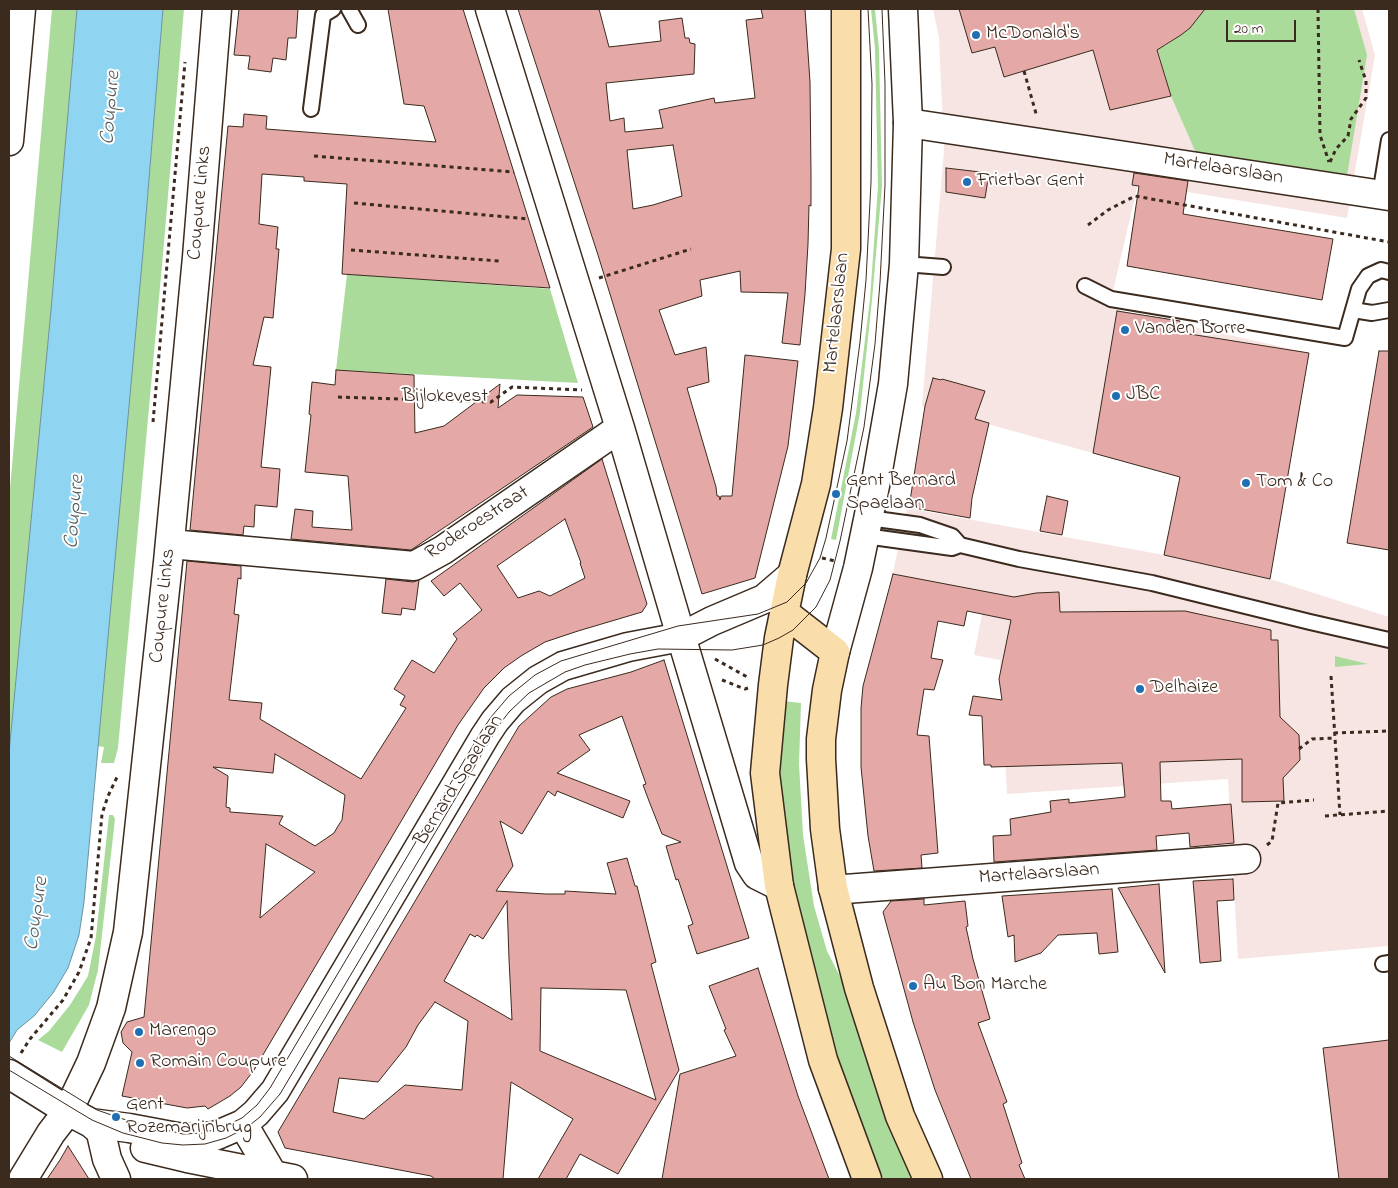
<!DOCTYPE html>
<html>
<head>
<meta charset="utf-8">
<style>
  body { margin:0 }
  #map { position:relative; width:1398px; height:1188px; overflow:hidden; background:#fff; font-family:"Indie Flower",sans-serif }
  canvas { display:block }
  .frame { position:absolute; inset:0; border:10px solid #3b2a1e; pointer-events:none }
  .scale { position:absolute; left:1226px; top:20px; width:70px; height:22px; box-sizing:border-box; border:2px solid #3b2a1e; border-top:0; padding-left:6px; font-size:15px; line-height:18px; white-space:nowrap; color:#3b2a1e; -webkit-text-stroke:4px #fff; paint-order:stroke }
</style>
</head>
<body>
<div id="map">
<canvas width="1398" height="1188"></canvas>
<div class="frame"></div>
<div class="scale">20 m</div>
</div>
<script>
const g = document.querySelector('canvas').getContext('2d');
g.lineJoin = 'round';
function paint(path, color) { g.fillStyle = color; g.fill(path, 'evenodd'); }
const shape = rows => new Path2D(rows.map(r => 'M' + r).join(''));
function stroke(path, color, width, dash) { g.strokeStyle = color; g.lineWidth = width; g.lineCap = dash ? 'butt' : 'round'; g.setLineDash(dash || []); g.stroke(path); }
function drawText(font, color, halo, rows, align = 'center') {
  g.font = font + ' "Indie Flower",sans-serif'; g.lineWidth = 4; g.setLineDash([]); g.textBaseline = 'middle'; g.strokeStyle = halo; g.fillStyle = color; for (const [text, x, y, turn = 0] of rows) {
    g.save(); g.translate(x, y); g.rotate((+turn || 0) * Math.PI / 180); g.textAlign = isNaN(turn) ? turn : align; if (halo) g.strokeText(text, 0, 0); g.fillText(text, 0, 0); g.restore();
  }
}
paint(shape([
  [933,9,1362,9,1375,55,1347,218,1138,184,1109,308,1309,353,1270,579,1389,617,1389,946,1238,959,1228,779,1007,794,1000,660,974,655,986,594,892,577,907,508,1164,555,1180,477,922,406,944,151,939,38]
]), '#f7e5e4');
paint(shape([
  [52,9,77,9,51,310,9,753,9,500],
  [163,9,184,9,163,254,118,748,114,763,101,763,104,747,97,746,143,252],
  [871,9,875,9,879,49,882,186,872,300,860,413,836,540,831,539,856,413,870,299,878,186,875,49],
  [1203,9,1354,9,1367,55,1346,182,1196,153,1171,96,1157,47,1165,46,1181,35,1190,28],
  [347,274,550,289,578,383,336,370],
  [1335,656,1368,664,1335,667],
  [783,701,801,703,799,764,801,799,803,835,814,906,827,951,849,994,916,1179,883,1179,867,1140,837,1057,796,908,782,801,780,765],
  [109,815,113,815,115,819,98,970,89,1005,62,1052,38,1040,49,1031,70,1005,88,976,96,936]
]), '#abdb9b');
const water = shape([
  [77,9,163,9,143,252,84,902,79,935,68,968,53,993,34,1016,17,1030,9,1043,9,753,51,310,77,9]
]);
paint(water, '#8fd5f1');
stroke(water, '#6d919d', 1);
const building = shape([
  [239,9,298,9,296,38,288,38,286,60,273,58,271,72,248,69,250,56,234,55,239,9],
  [388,9,463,9,550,288,342,274,347,184,304,181,304,177,262,174,259,224,278,227,276,249,279,249,273,318,264,317,253,365,271,367,261,467,280,469,277,507,255,505,254,527,244,526,243,535,190,530,228,126,243,127,244,114,267,116,266,129,436,142,424,106,404,104,388,9],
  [518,9,599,9,609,47,661,41,659,21,682,18,685,38,689,38,690,43,695,44,694,74,606,83,610,121,624,118,625,132,663,128,659,110,714,98,715,103,755,98,746,20,763,18,761,9,805,9,810,82,811,174,811,206,809,205,808,244,805,294,800,345,782,343,788,293,741,292,740,271,700,280,702,296,659,310,675,355,706,347,709,382,687,388,716,487,717,496,719,496,720,500,721,496,732,496,745,355,798,361,788,446,755,578,702,594,598,255,518,9],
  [673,145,682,196,653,205,633,209,627,150,673,145],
  [959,9,1205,9,1190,28,1181,35,1157,50,1171,96,1110,110,1093,50,1004,77,995,47,972,53,959,9],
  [946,168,989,173,985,198,946,192,946,168],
  [1134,173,1188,181,1183,214,1333,239,1322,300,1127,266,1139,186,1132,185,1134,173],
  [1117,311,1180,321,1177,332,1309,353,1270,579,1164,555,1180,477,1093,453,1117,311],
  [1379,351,1389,351,1389,550,1347,543,1379,351],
  [336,370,414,375,415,433,444,426,500,384,498,408,517,395,583,397,593,427,411,550,291,539,295,509,313,511,312,527,352,530,348,476,305,472,311,415,309,414,312,382,335,385,336,370],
  [933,378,941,380,942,379,985,391,975,419,989,423,972,498,970,518,909,507,925,406,933,378],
  [602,459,647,604,642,612,578,631,545,642,521,656,504,668,484,688,458,725,254,1070,241,1087,230,1096,208,1109,205,1106,187,1108,122,1096,132,1052,123,1043,121,1032,127,1022,144,1017,187,561,241,566,241,579,238,578,234,614,239,615,229,700,262,703,260,719,361,779,406,708,400,705,405,696,394,689,412,660,434,673,457,639,453,634,482,610,460,583,444,596,431,581,602,459],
  [565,519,581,563,580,563,585,578,550,596,539,591,518,598,497,566,565,519],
  [275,754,345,795,342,820,338,826,334,833,315,846,279,824,283,816,230,812,230,808,226,807,228,776,213,767,273,773,275,754],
  [266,844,315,872,260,918,266,844],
  [1047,496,1068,501,1062,535,1040,531,1047,496],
  [893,574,1014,597,1036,593,1059,592,1060,612,1185,611,1271,630,1271,640,1278,640,1280,717,1299,735,1300,760,1283,778,1284,801,1242,802,1242,759,1160,762,1161,801,1171,801,1172,809,1231,804,1234,843,1190,847,1189,833,1156,836,1157,850,994,862,993,836,1011,835,1010,819,1051,812,1050,801,1069,799,1069,803,1125,797,1122,763,991,767,991,765,984,765,982,716,969,715,973,696,1002,700,999,679,1011,620,967,611,964,626,938,621,931,658,943,660,934,690,924,689,917,735,929,736,938,853,921,855,922,868,874,871,868,836,861,767,861,708,863,686,893,574],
  [386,579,413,582,419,580,415,610,402,608,401,615,382,613,386,579],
  [664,660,749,938,697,954,688,926,693,924,678,879,676,880,666,846,681,842,662,834,649,801,643,785,646,784,622,716,579,735,590,750,557,773,630,801,623,818,557,791,555,796,548,791,522,834,500,821,513,866,496,891,546,894,565,894,565,891,616,894,607,863,627,858,635,886,637,886,656,962,651,964,679,1070,618,1174,580,1154,566,1179,538,1179,573,1119,511,1082,503,1179,435,1179,431,1176,285,1148,278,1132,519,726,551,697,567,689,631,672,664,660],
  [507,901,509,959,512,1020,444,981,470,934,475,937,477,935,483,939,507,901],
  [541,988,626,990,656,1100,540,1051,541,988],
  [435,1002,468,1021,462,1090,405,1085,364,1119,333,1112,339,1078,378,1082,406,1047,418,1025,435,1002],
  [1233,879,1234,900,1217,901,1221,961,1200,963,1193,881,1233,879],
  [1159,884,1165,973,1118,888,1159,884],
  [1112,889,1118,952,1099,954,1097,933,1058,935,1041,953,1015,962,1014,935,1008,937,1002,896,1112,889],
  [924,899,924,905,965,901,968,926,966,927,973,959,990,1019,978,1023,1007,1102,1003,1104,1022,1163,1019,1165,1025,1179,971,1179,935,1090,913,1022,883,912,891,901,924,899],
  [758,968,798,1096,829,1179,662,1179,680,1074,736,1056,724,1030,726,1029,709,986,758,968],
  [1389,1040,1389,1179,1339,1179,1323,1048,1389,1040],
  [68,1146,89,1179,47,1179,60,1160,68,1146]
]);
paint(building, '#e4a9a6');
stroke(building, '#3b2a1e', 1);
const service = shape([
  [349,9,358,25],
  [311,109,323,15,333,9],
  [1380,195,1389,140],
  [904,264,943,267],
  [1389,272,1381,270,1368,276,1359,289,1353,310,1372,313,1389,310],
  [1085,286,1111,299,1345,338,1353,310],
  [869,518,920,525,952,536,960,545,1019,559,1152,583,1310,622,1389,640],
  [865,536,952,548,960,545],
  [1383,964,1389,963]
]);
const minor = shape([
  [490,9,620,428,678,626,749,863,757,875,779,886],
  [908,123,1389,196],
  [9,141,21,9],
  [170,544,414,566,443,550,620,428],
  [833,888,845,889,1246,859],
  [101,1133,107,1159,116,1179],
  [23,1179,51,1133,68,1111,91,1063,111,1008,128,932,168,562,197,257,217,9]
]);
const tertiary = shape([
  [835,652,858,568,877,476,893,384,904,264,908,123,903,9],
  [9,1074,68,1111,91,1123,104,1134],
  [91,1123,129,1128,177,1137,194,1138,215,1136,243,1124,256,1113,275,1091,485,736,495,721,513,700,538,680,563,666,628,647,681,637,712,621,764,599,792,575],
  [243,1124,273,1175],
  [145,1148,187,1158,293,1179]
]);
const primary = shape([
  [846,9,846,249,828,408,816,484,792,575,779,638,773,685,765,773,779,886,823,1060,867,1179],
  [785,613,835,652,827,690,821,739,821,759,825,829,833,888,859,988,900,1116,928,1179]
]);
stroke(service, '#3b2a1e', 18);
stroke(minor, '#3b2a1e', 31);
stroke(tertiary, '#3b2a1e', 31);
stroke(primary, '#3b2a1e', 31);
stroke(shape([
  [1318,9,1320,135,1329,162],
  [1024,71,1037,117],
  [314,156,514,172],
  [1330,162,1336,149,1348,136,1351,119,1366,98,1366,81,1359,60],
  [354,203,529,219],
  [1088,225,1108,210,1135,196,1389,242],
  [351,250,499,261],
  [599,278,691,249],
  [338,397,491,402,512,387,582,390],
  [153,422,185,62],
  [822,558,835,561],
  [715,659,749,678],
  [1331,676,1340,815],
  [722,680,745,689,748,688],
  [1334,733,1389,731],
  [1299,749,1312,739,1335,738],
  [1325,816,1389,811],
  [1267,845,1272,841,1278,803,1314,800],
  [21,1053,30,1039,63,1000,79,972,91,938,102,814,108,796,118,775]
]), '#3b2a1e', 3, [4, 4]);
stroke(service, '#fff', 14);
stroke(minor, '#fff', 28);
stroke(tertiary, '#fff', 28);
stroke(primary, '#f9deab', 28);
stroke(shape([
  [9,1056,97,1110,129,1121,183,1134,203,1133,223,1127,242,1118,257,1105,270,1088,481,732,491,717,509,696,535,675,561,661,678,626,758,614,787,602,806,583,820,558,826,538,847,441,860,342,866,280,871,182,872,84,868,9],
  [9,1070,92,1120,123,1133,162,1143,183,1145,205,1144,226,1138,246,1128,260,1117,280,1094,499,725,509,712,529,693,565,672,585,665,630,654,658,649,732,650,763,645,779,638,793,630,816,607,830,580,840,541,864,427,875,344,880,282,885,185,885,83,882,9]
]), '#3b2a1e', 1);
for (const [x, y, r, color] of [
  [976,35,5,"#1f6fb2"],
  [967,182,5,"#1f6fb2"],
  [1125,330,5,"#1f6fb2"],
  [1116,396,5,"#1f6fb2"],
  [1246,483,5,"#1f6fb2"],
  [836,494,5,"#1f6fb2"],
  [1140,689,5,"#1f6fb2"],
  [913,986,5,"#1f6fb2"],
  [139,1032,5,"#1f6fb2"],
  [140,1063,5,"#1f6fb2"],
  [116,1117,5,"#1f6fb2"]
]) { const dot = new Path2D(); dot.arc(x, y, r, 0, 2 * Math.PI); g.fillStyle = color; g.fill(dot); stroke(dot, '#fff', 2); }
drawText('20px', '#3b2a1e', '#fff', [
  ["McDonald's",986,35],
  ["Frietbar Gent",977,182],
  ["Vanden Borre",1135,330],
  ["JBC",1126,396],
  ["Gent Bernard",846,482],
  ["Spaelaan",846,505],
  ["Tom & Co",1256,483],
  ["Delhaize",1150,689],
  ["Au Bon Marche",923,986],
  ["Marengo",149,1032],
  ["Romain Coupure",150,1063],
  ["Gent",126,1106],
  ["Rozemarijnbrug",126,1129]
], 'left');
drawText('20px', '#3b2a1e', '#fff', [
  ["Martelaarslaan",1223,170,9],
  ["Coupure Links",201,203,-85],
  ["Martelaarslaan",838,313,-84],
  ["Bijlokevest",445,398],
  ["Roderoestraat",478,524,-33],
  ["Coupure Links",164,606,-84],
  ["Bernard Spaelaan",460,781,-58],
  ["Martelaarslaan",1039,875,-4]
]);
drawText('italic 21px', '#545d5d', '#fff', [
  ["Coupure",112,108,-85],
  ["Coupure",76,512,-85],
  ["Coupure",38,914,-82]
]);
</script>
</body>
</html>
